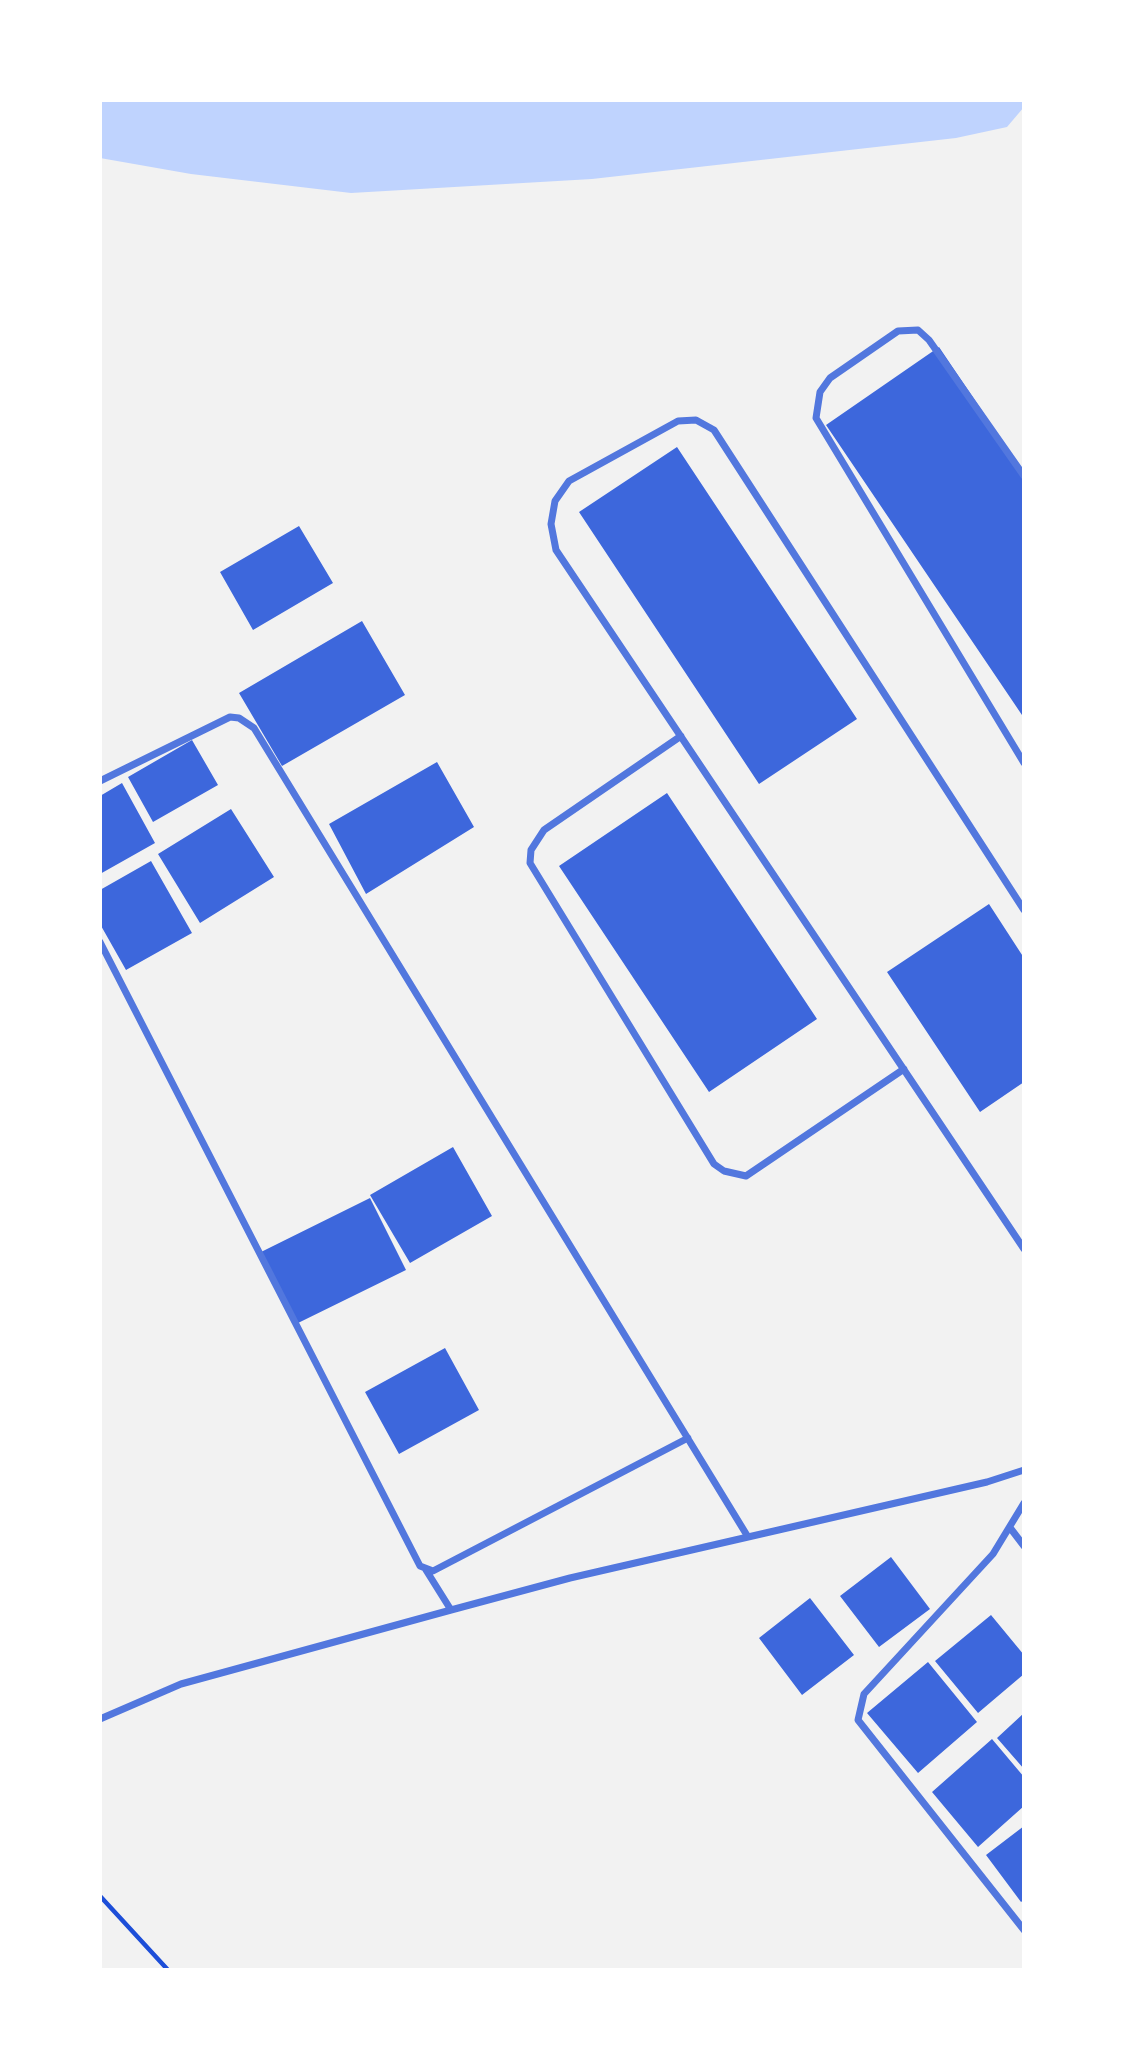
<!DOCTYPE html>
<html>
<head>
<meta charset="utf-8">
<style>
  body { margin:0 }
  #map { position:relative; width:1124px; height:2070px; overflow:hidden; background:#f2f2f2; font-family:"Fira Sans Condensed",sans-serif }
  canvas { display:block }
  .frame { position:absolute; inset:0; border:102px solid #fff; pointer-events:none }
</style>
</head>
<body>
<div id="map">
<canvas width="1124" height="2070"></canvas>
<div class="frame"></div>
</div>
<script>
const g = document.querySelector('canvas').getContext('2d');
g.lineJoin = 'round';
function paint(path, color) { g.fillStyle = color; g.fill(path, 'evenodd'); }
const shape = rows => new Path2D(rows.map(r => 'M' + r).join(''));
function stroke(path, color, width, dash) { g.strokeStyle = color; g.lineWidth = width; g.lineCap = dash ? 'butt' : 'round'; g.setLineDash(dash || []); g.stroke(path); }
paint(shape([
  [100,100,1024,100,1024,107,1007,127,956,138,592,179,351,193,191,174,100,158]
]), '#bfd3fe');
paint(shape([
  [939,347,1024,473,1024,718,826,425],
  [677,447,857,719,759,784,579,512],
  [299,526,333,583,253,630,220,572],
  [362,621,405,695,282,766,239,693],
  [192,740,218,785,153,822,128,777],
  [437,762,474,827,366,894,329,824],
  [122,783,155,843,100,874,100,796],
  [667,793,817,1019,709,1092,559,866],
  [231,809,274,877,200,923,158,854],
  [151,861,192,933,126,970,100,924,100,890],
  [989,904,1024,958,1024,1082,980,1112,887,972],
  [453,1147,492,1216,410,1263,370,1195],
  [370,1198,406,1270,296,1324,261,1252],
  [445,1348,479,1410,399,1454,365,1392],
  [891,1557,930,1609,879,1647,840,1596],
  [810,1598,854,1655,802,1695,759,1638],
  [991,1615,1024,1655,1024,1674,978,1713,935,1661],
  [928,1662,977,1722,918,1773,867,1713],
  [1024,1713,1024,1769,997,1738],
  [992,1739,1024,1777,1024,1806,978,1847,932,1792],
  [1024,1826,1024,1900,1021,1902,986,1855]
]), '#3d67dc');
stroke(shape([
  [100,1896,168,1970]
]), '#1d4ed8', 4.5);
stroke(shape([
  [1024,476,929,340,918,330,898,331,830,378,820,392,816,418,1024,763],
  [681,736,544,830,531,850,530,863,714,1164,724,1171,746,1176,904,1069],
  [100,781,230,717,239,718,254,728,748,1537],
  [1024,910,714,430,696,420,678,421,569,481,555,501,551,524,556,550,1024,1249],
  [100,942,420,1566,433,1571,688,1438],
  [1024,1503,993,1554,864,1694,858,1720,1024,1930],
  [1011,1529,1024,1546],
  [426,1570,451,1610],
  [100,1719,181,1684,451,1610,570,1578,987,1482,1024,1470]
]), '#5277de', 7);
</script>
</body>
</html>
